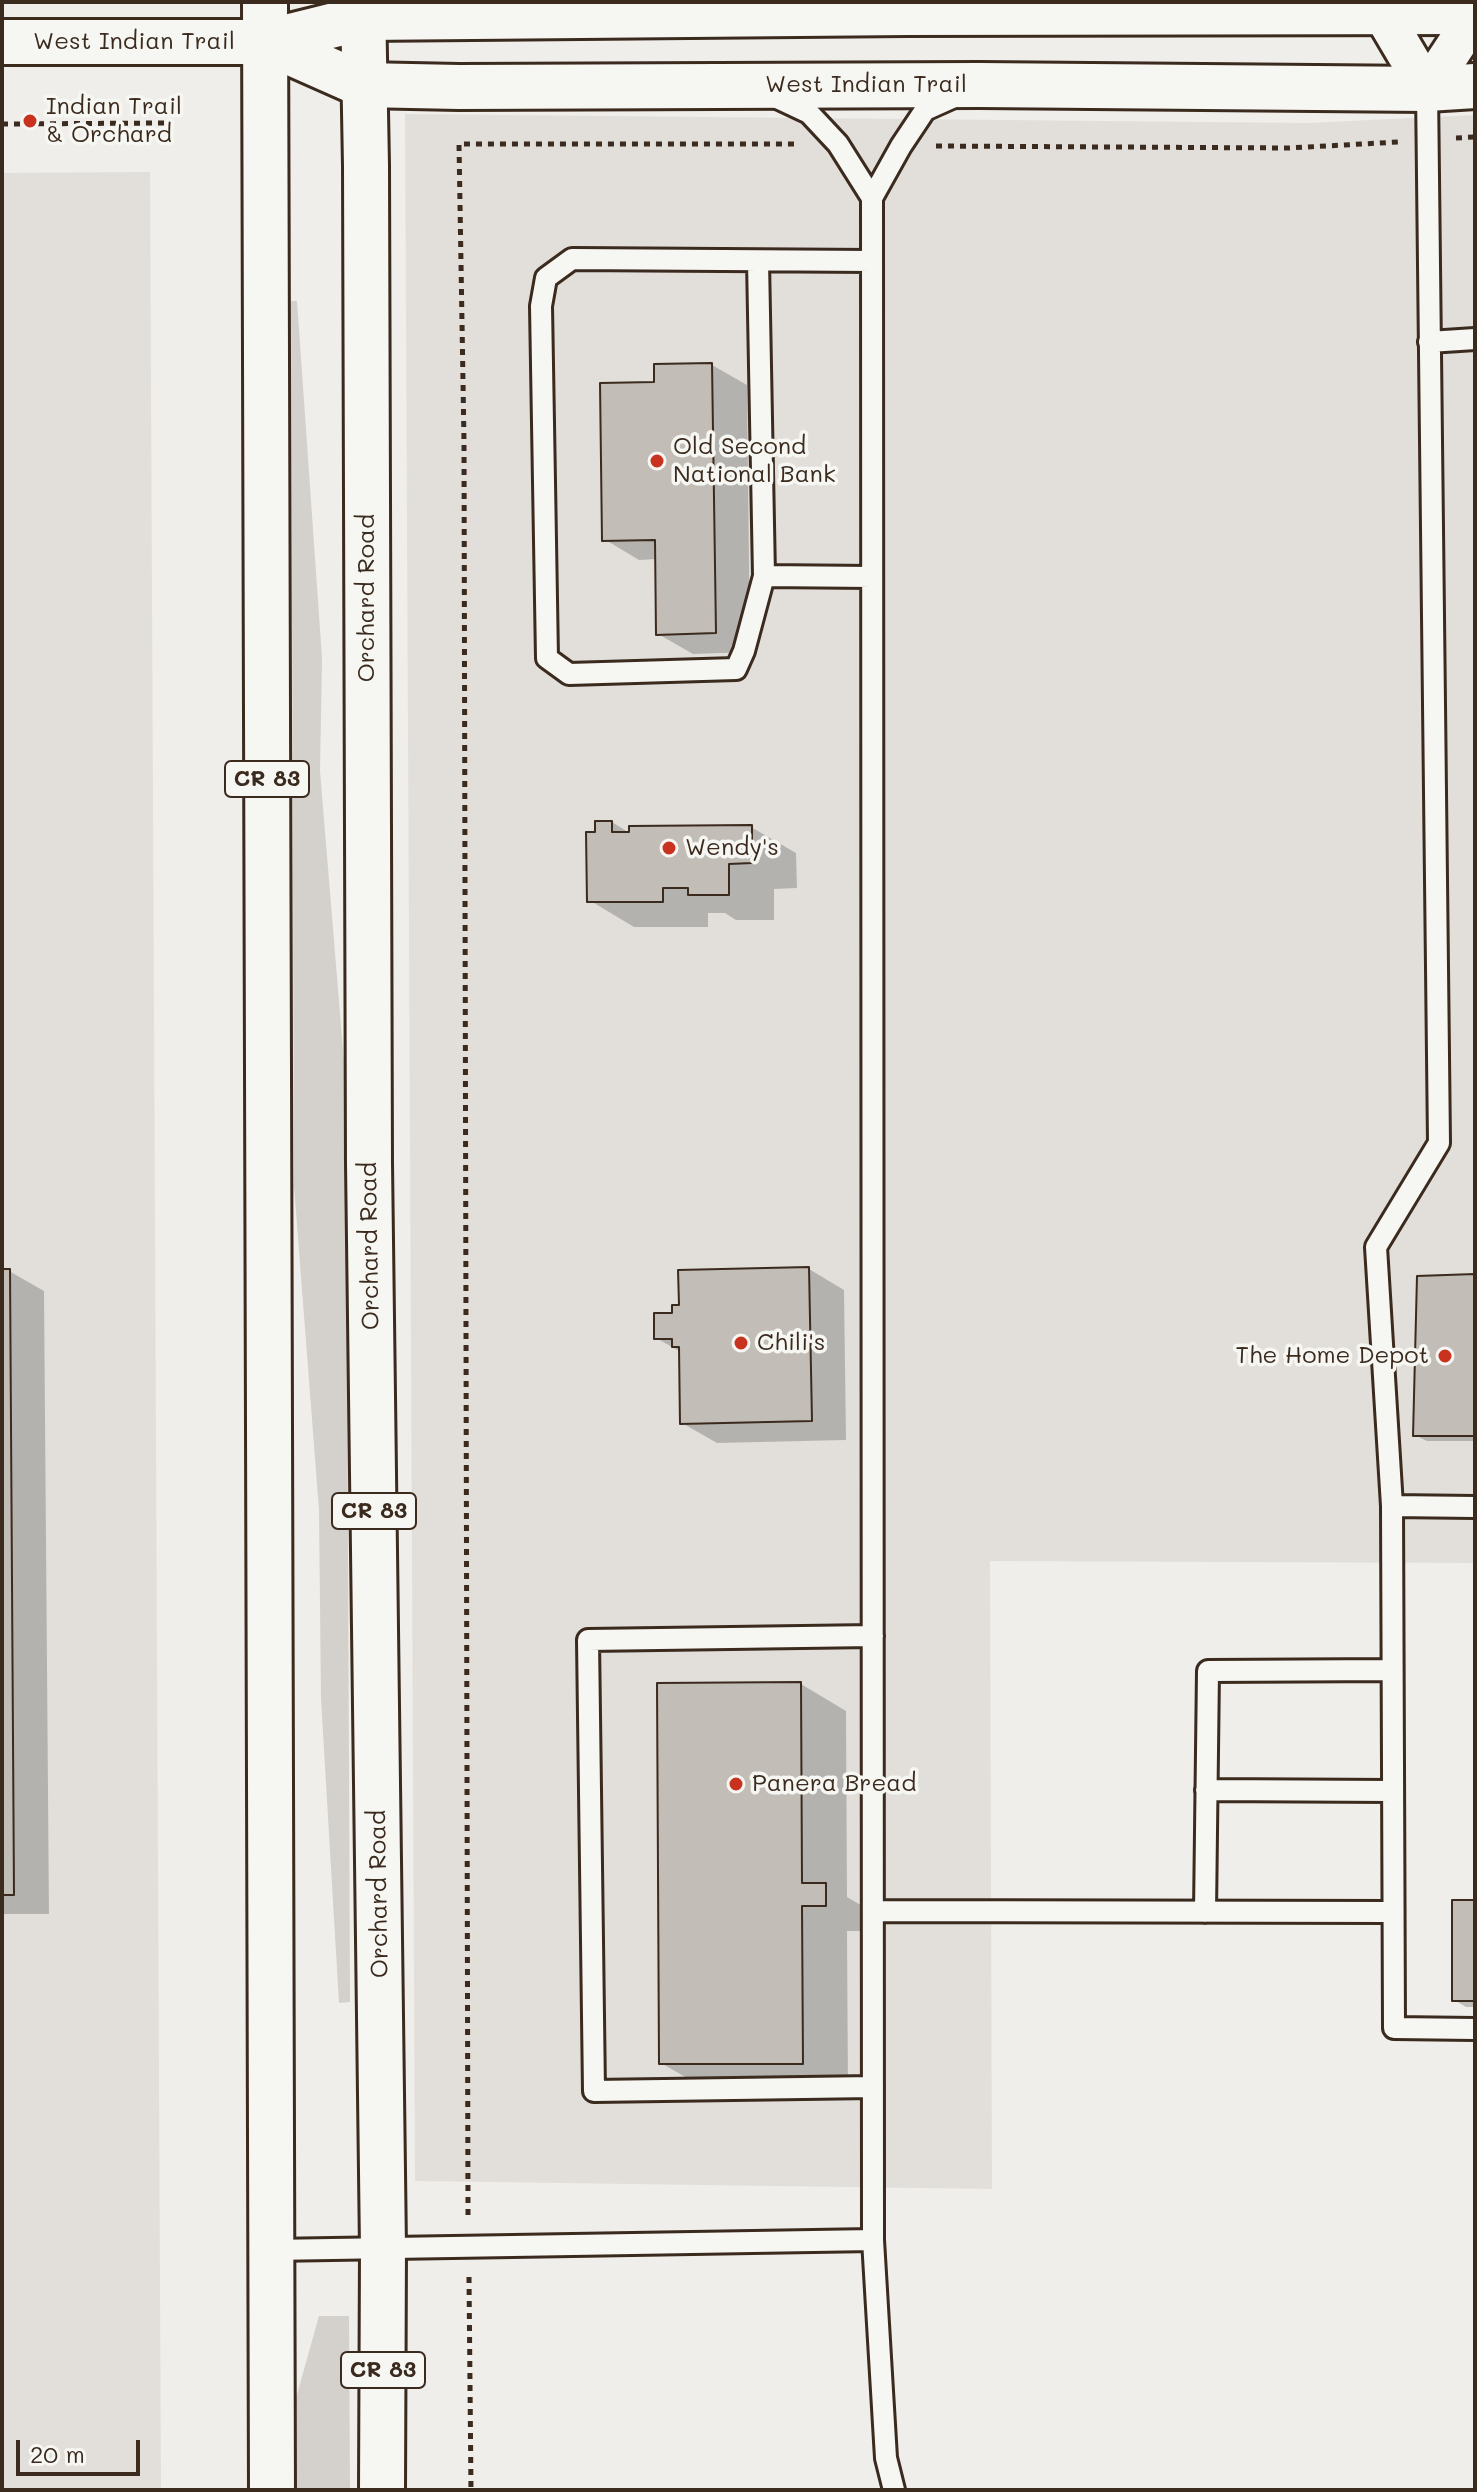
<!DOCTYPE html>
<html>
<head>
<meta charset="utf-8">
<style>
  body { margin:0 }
  #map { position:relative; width:1477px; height:2492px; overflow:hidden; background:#efeeea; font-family:Mali,sans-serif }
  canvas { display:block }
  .frame { position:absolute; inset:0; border:4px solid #3b2a1e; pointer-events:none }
  .scale { position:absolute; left:16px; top:2440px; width:124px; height:36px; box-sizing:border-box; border:4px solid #3b2a1e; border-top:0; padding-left:10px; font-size:24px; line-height:28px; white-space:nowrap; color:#3b2a1e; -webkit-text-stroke:6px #f6f6f2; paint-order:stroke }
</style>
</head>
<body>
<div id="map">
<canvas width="1477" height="2492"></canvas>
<div class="frame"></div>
<div class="scale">20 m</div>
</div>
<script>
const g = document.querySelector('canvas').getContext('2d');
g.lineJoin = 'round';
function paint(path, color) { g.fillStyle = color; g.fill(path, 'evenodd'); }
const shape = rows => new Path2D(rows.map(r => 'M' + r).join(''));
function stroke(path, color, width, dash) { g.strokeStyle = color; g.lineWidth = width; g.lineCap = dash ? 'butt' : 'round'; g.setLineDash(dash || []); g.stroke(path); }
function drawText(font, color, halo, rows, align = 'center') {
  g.font = font + ' Mali,sans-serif'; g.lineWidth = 7; g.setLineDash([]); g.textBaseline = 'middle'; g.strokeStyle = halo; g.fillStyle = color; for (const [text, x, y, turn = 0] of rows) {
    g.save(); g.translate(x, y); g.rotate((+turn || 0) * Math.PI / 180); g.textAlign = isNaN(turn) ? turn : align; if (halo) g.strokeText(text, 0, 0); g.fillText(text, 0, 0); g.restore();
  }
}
paint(shape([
  [405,114,1307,123,1475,115,1475,1563,990,1561,992,2189,415,2181],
  [150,172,161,2490,2,2490,2,173]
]), '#e2dfdb');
paint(shape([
  [291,301,297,301,322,658,320,771,346,1086,350,2002,339,2003,321,1699,319,1510,294,1186],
  [319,2316,349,2316,350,2490,297,2490,296,2398]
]), '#d4d1cc');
paint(shape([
  [712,365,747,385,750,652,693,654,658,634,657,559,639,560,604,539,656,384],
  [612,822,631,834,751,827,796,853,797,888,774,889,774,920,736,920,725,913,708,913,708,927,634,927,589,900,597,834],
  [809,1269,844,1290,846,1440,717,1443,682,1423,681,1352,656,1338,674,1315,681,1307],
  [2,1271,9,1271,44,1291,49,1914,2,1914],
  [1475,1276,1475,1441,1427,1441,1415,1435],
  [801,1684,846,1711,847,1897,871,1911,871,1931,847,1931,848,2089,706,2089,661,2063],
  [1475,1902,1475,2007,1466,2007,1454,2000]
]), '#0003');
const building = shape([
  [712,363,716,633,656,635,655,540,602,541,600,383,654,382,654,364,712,363],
  [595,821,612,821,612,832,629,832,629,826,752,825,752,863,729,864,729,895,688,895,688,888,663,888,663,902,587,902,586,832,595,832,595,821],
  [809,1267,812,1421,680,1424,679,1347,672,1347,672,1339,654,1339,654,1313,672,1313,672,1305,679,1305,678,1270,809,1267],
  [2,1269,10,1269,14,1895,2,1895,2,1269],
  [1475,1274,1475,1436,1413,1436,1417,1276,1475,1274],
  [801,1682,802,1883,826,1883,826,1906,802,1906,803,2064,659,2064,657,1683,801,1682],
  [1452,1900,1475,1900,1475,2001,1452,2001,1452,1900]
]);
paint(building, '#c2bdb7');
stroke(building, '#3b2a1e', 2);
const service = shape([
  [1427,89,1439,1143,1376,1247,1392,1506,1394,2028,1475,2029],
  [775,97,809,113,838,144,872,198],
  [758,261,764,576,744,651,736,669,569,674,547,658,541,306,546,278,572,259,872,261],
  [1429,342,1475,339],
  [764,576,872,577],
  [1392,1506,1475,1507],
  [873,1636,588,1640,594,2091,873,2087],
  [1206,1790,1393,1791],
  [873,1911,1393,1912],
  [1205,1912,1208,1671,1392,1670],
  [272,2250,873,2240],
  [894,2490,886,2458,873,2240,872,198,901,146,925,110,954,97]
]);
const minor = shape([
  [1382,2,1381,11,1427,89,1475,16]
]);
const tertiary = shape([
  [363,18,908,13,1475,12],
  [363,85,459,87,979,85,1427,89,1475,86]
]);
const secondary = shape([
  [2,42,266,42,363,18],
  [266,42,363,85]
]);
const primary = shape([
  [265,2,272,2490],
  [363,2,366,166,369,1163,383,2249,382,2490]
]);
stroke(service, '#3b2a1e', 26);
stroke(minor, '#3b2a1e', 44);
stroke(tertiary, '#3b2a1e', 50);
stroke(secondary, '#3b2a1e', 50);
stroke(primary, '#3b2a1e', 50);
stroke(shape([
  [2,124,165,123],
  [1456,138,1475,137],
  [936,146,1289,148,1398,142],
  [468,2215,464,441,459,144,794,144],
  [469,2277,471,2490]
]), '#3b2a1e', 5, [6, 6]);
stroke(service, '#f6f6f2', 20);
stroke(minor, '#f6f6f2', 38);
stroke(tertiary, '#f6f6f2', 44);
stroke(secondary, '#f6f6f2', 44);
stroke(primary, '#f6f6f2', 44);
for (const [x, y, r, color] of [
  [30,121,8,"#c8321e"],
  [657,461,8,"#c8321e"],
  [669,848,8,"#c8321e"],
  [741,1343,8,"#c8321e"],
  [1445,1356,8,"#c8321e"],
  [736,1784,8,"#c8321e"]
]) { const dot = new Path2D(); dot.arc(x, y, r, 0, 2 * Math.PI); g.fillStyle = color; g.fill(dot); stroke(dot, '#f6f6f2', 3); }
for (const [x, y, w] of [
  [267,779,84],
  [374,1511,84],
  [383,2370,84]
]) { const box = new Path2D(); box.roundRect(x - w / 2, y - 18, w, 36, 6); g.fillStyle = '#f6f6f2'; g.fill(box); stroke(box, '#3b2a1e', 2); }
drawText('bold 22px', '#3b2a1e', null, [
  ["CR 83",267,779],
  ["CR 83",374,1511],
  ["CR 83",383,2370]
]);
drawText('24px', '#3b2a1e', '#f6f6f2', [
  ["West Indian Trail",134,42],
  ["West Indian Trail",866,85],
  ["Orchard Road",367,598,-90],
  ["Orchard Road",370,1246,-91],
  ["Orchard Road",379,1894,-91]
]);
drawText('24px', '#3b2a1e', '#f6f6f2', [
  ["Indian Trail",46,107],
  ["& Orchard",46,135],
  ["Old Second",673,447],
  ["National Bank",673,475],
  ["Wendy's",685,848],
  ["Chili's",757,1343],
  ["The Home Depot",1429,1356,"right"],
  ["Panera Bread",752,1784]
], 'left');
</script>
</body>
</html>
